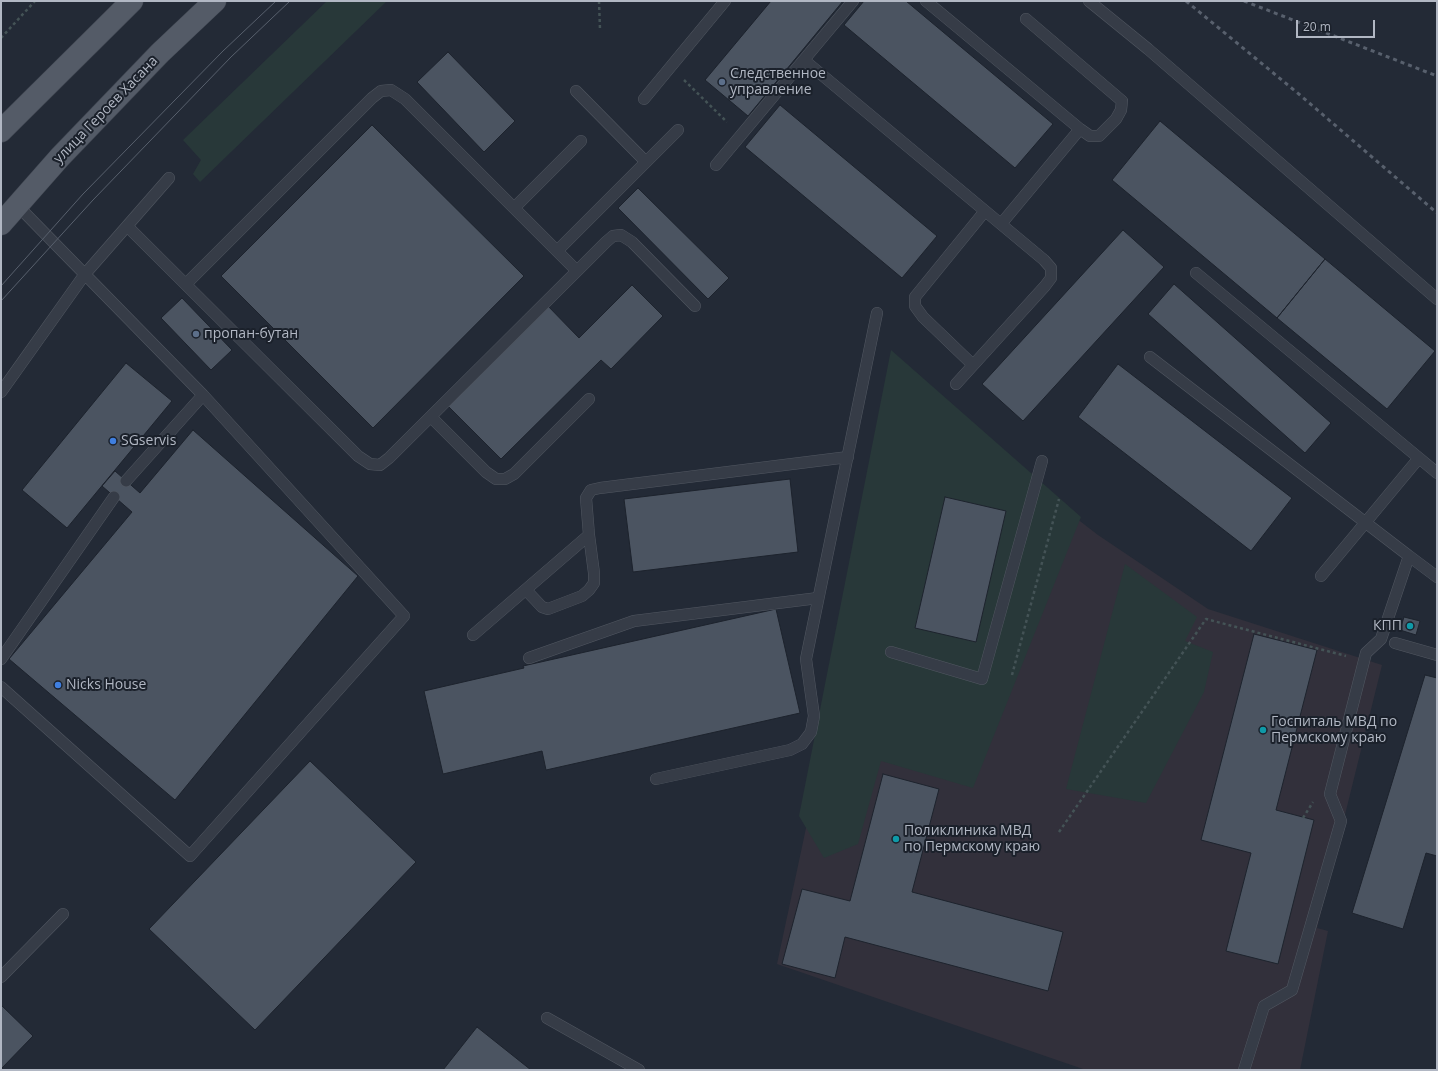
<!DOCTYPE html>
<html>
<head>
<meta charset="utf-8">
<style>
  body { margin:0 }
  #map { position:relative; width:1438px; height:1071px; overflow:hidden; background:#232a36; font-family:"Open Sans",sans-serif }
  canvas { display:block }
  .frame { position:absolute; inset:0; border:2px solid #b1b7c3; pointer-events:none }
  .scale { position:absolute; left:1296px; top:20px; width:79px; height:18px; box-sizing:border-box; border:2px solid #b1b7c3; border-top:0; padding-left:5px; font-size:12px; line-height:14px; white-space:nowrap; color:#b1b7c3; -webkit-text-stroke:3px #1b212b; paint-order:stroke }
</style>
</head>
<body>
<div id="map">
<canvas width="1438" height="1071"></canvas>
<div class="frame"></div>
<div class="scale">20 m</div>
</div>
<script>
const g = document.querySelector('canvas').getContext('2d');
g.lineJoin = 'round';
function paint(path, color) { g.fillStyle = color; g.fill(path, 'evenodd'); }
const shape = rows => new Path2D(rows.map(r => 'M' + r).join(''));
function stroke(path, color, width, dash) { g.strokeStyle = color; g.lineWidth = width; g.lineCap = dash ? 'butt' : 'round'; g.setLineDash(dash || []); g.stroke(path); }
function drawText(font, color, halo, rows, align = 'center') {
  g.font = font + ' "Open Sans",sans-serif'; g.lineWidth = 4; g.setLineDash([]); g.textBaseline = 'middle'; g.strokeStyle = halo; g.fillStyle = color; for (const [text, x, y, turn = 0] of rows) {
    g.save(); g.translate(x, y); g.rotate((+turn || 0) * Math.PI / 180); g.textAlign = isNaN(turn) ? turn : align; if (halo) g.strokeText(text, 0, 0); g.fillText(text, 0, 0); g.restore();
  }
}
paint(shape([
  [1050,498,1098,535,1208,609,1382,665,1317,928,1328,931,1300,1070,1086,1070,777,964,834,697]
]), '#32303b');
paint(shape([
  [327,1,387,1,200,182,193,174,201,160,183,140],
  [891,350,1081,517,973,788,881,761,858,844,824,858,799,816],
  [1125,564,1197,617,1185,641,1213,652,1204,692,1146,803,1066,789]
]), '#283839');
const building = shape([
  [771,1,843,1,748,116,705,80,771,1],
  [864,1,906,1,1053,124,1015,168,844,25,864,1],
  [448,52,515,121,484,152,417,82,448,52],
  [780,105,937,236,902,278,745,147,780,105],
  [1160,121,1325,259,1277,318,1112,180,1160,121],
  [372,125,524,276,373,428,221,276,372,125],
  [638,188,729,278,708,299,618,208,638,188],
  [1123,230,1164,267,1023,421,982,384,1123,230],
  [1325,259,1435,351,1387,409,1277,318,1325,259],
  [1174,284,1331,423,1305,453,1148,314,1174,284],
  [632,285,663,316,611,369,601,360,501,459,446,404,546,304,579,338,632,285],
  [182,298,232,350,211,370,161,318,182,298],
  [126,363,172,401,67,528,22,490,126,363],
  [1118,364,1292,498,1251,551,1078,417,1118,364],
  [193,430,358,576,175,800,9,659,132,512,102,486,115,471,140,493,193,430],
  [790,479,798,552,633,572,624,499,790,479],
  [945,497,1006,511,976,642,915,628,945,497],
  [776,609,800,713,546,770,542,751,443,774,424,691,524,668,523,666,776,609],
  [1404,617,1420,621,1416,635,1400,630,1404,617],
  [1254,634,1317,650,1276,810,1314,820,1278,964,1226,951,1251,853,1201,840,1254,634],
  [1425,675,1437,678,1437,856,1426,853,1403,929,1352,913,1425,675],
  [310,761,416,862,255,1030,149,929,310,761],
  [883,774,939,789,912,892,1063,932,1048,991,845,937,835,978,782,964,802,889,850,901,883,774],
  [1,1005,33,1036,1,1069,1,1005],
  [477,1027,531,1070,443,1070,477,1027]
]);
paint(building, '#4b5461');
stroke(building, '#1d232d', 1);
const lane = shape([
  [926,1,1080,129,1090,136,1099,136,1116,119,1121,110,1122,101,1026,19],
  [1089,1,1148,49,1437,299],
  [804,60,1044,260,1051,268,1051,278,1045,286,956,384],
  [576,91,646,162],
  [644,99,725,1],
  [716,165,853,1],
  [514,208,581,141],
  [1001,224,1080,129],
  [127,226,358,456,370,464,380,465,389,458,577,271,405,99,391,90,381,91,372,98,186,284],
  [557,251,678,130],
  [577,271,606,242,613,236,621,235,632,242,695,306],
  [1196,273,1419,458],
  [1150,357,1409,556,1381,639,1366,653,1330,794,1341,821,1292,990,1264,1006,1244,1070],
  [973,365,923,317,915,306,915,297,985,211],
  [1,392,85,274,169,178],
  [431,417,486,472,496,479,505,479,514,474,589,399],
  [126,481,203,395],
  [1409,556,1437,577],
  [1321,576,1419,458,1437,473],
  [526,590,542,607,548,609,582,596,589,590,594,583,594,573,589,535],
  [473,635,589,535,586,498,591,490,600,488,848,457],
  [1395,643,1437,655],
  [891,652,982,679,1042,461],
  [529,658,634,621,818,598],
  [1,659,114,497],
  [1,687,190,856,404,616,203,395,17,205],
  [656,779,790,750,802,744,811,732,814,716,806,659,877,313],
  [1,977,63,914],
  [547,1018,639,1070]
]);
const primary = shape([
  [1,131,132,1],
  [1,224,60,157,160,53,215,1]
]);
stroke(lane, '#515761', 12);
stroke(primary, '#3f4550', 23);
stroke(shape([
  [599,1,600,29],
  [1,38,35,1],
  [684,80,727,122],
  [1012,675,1059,499],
  [1303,818,1313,802],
  [1059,832,1206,619,1346,656]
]), '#445356', 2.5, [3, 3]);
stroke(lane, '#363c47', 11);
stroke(primary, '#545b67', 22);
stroke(shape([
  [1,286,83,194,223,51,276,1],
  [1,301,93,200,231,57,290,1]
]), '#58606d', 1);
stroke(shape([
  [1186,1,1300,95,1437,213],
  [1244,1,1437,76]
]), '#58606d', 3, [4, 4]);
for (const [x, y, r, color] of [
  [722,82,4,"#5c6f8a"],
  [196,334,4,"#5c6f8a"],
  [113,441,4,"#3f7fe0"],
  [1410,626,4,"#0f9aa8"],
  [58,685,4,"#3f7fe0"],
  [1263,730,4,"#0f9aa8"],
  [896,839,4,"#0f9aa8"]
]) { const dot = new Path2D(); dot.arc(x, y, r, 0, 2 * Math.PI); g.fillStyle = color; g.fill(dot); stroke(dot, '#1b212b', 1.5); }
drawText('14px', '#b1b7c3', '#1b212b', [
  ["Следственное",730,74],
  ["управление",730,90],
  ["пропан-бутан",204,334],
  ["SGservis",121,441],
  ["КПП",1402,626,"right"],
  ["Nicks House",66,685],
  ["Госпиталь МВД по",1271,722],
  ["Пермскому краю",1271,738],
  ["Поликлиника МВД",904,831],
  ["по Пермскому краю",904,847]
], 'left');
drawText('14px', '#b1b7c3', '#1b212b', [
  ["улица Героев Хасана",106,110,-46]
]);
</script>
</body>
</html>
